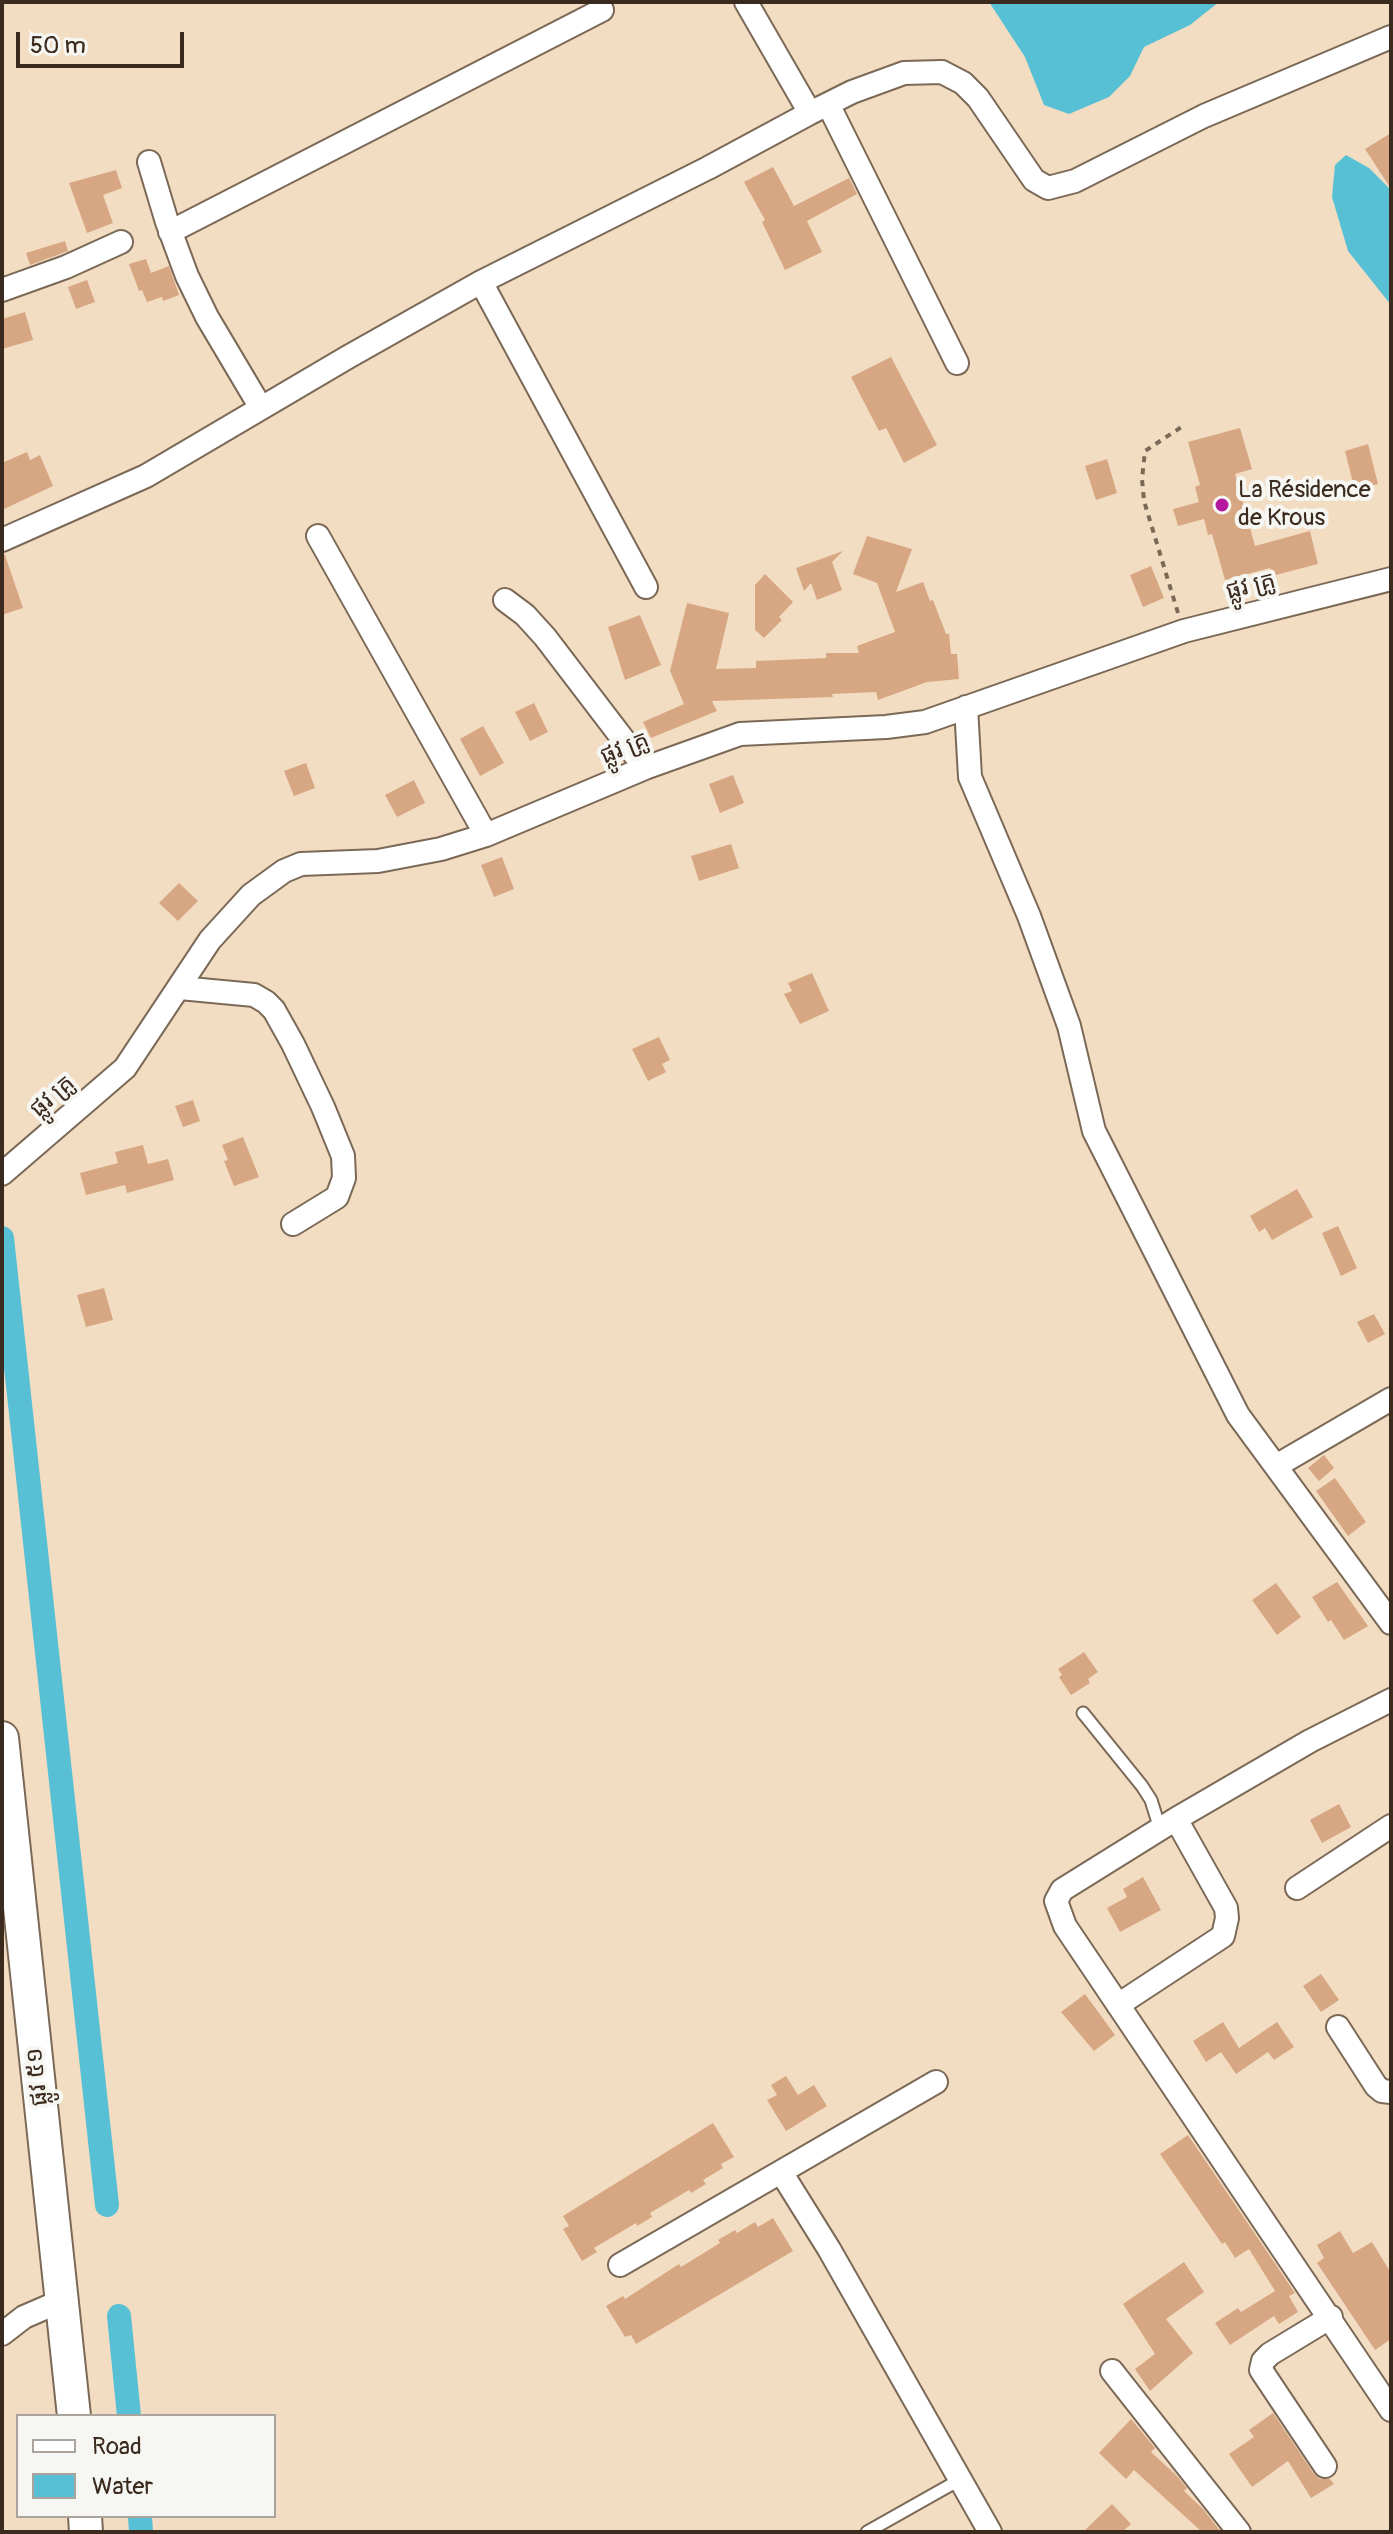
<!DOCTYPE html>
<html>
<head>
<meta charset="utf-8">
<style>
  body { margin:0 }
  #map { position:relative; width:1393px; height:2534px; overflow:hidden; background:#f3ddc2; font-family:Pangolin,sans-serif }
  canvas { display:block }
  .frame { position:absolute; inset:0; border:4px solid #3b2a1e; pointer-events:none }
  .legend { position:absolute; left:16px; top:2414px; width:260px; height:104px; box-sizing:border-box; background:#f6f6f2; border:2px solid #aba49d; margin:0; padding:10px 14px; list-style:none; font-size:24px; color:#3b2a1e }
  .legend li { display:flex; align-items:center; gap:16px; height:40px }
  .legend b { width:40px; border:2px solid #aba49d }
  .scale { position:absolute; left:16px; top:32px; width:168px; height:36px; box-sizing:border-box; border:4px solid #3b2a1e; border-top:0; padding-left:10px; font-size:24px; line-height:28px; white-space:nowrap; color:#3b2a1e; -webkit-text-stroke:6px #f6f6f2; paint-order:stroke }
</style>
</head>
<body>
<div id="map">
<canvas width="1393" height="2534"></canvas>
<div class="frame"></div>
<ul class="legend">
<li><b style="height:10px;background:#fff"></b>Road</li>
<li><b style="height:22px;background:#58c0d5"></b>Water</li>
</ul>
<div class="scale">50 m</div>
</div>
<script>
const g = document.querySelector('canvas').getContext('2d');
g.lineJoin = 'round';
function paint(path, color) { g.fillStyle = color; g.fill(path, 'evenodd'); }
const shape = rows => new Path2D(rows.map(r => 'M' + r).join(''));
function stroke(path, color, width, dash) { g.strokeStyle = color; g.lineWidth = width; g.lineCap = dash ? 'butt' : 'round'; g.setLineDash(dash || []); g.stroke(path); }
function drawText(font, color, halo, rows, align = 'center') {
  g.font = font + ' Pangolin,"Noto Sans Khmer",sans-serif'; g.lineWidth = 8; g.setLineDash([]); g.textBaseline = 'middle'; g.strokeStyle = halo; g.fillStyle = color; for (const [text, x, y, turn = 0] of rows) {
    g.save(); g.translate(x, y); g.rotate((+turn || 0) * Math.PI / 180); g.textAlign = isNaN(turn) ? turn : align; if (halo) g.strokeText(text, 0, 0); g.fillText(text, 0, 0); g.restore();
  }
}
paint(shape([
  [989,2,1219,2,1190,25,1144,47,1130,76,1109,97,1069,114,1044,105,1025,57],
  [1346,155,1369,168,1391,190,1391,305,1348,251,1332,197,1335,165]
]), '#58c0d5');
stroke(shape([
  [2,1238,107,2205],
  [119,2316,129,2416],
  [140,2516,141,2532]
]), '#58c0d5', 24);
paint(shape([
  [1391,133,1391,189,1365,149],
  [773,167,794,206,849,178,857,194,807,221,822,252,785,270,762,222,765,220,744,182],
  [116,170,122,188,103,195,113,223,87,233,69,183],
  [65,241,68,251,30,265,26,253],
  [146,259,151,273,169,266,179,295,163,301,162,297,147,302,142,290,139,291,129,264],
  [87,280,95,302,76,309,68,287],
  [25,312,33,340,2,349,2,319],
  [891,357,937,445,904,463,886,428,879,431,851,377],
  [1240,428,1252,469,1235,474,1255,546,1310,531,1318,564,1272,576,1270,568,1225,580,1212,534,1208,535,1204,519,1178,526,1173,509,1199,502,1195,487,1200,485,1188,442],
  [1368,444,1378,484,1355,491,1345,451],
  [27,452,30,460,40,455,53,486,2,510,2,463],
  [1107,459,1117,493,1096,500,1085,466],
  [867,536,912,549,896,592,923,582,930,601,933,600,946,634,949,634,951,654,957,654,959,679,927,682,878,700,876,692,832,694,833,697,712,701,717,711,651,738,643,722,684,704,670,671,687,603,729,613,716,669,756,668,756,661,826,658,826,653,859,653,857,646,895,632,877,583,853,574],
  [843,551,832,562,842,590,817,600,811,583,804,591,796,568],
  [5,555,23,608,2,615,2,556],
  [1151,566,1164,598,1143,607,1130,575],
  [765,574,793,602,779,617,782,620,764,638,755,630,755,585],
  [640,615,661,665,625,680,608,627],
  [534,703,548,732,530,741,515,712],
  [483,726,504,763,480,776,460,739],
  [306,763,315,788,294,796,284,771],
  [733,775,744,803,720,813,709,784],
  [414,780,425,803,397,817,385,795],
  [731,844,739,868,699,881,691,856],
  [502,857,514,889,494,897,481,865],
  [179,883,198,901,178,921,159,903],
  [812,973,829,1011,800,1024,784,994,792,991,788,983],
  [659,1037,670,1060,662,1064,666,1072,648,1081,632,1049],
  [193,1100,200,1121,183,1127,175,1106],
  [243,1137,259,1177,234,1186,224,1161,228,1160,222,1145],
  [143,1145,148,1164,168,1159,174,1180,127,1193,125,1185,86,1195,80,1173,118,1163,115,1152],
  [1297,1189,1313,1217,1272,1240,1265,1228,1259,1232,1250,1216],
  [1338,1226,1357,1268,1341,1276,1322,1233],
  [104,1288,113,1320,86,1327,77,1295],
  [1374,1314,1385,1334,1368,1343,1357,1322],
  [1324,1455,1334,1468,1319,1481,1308,1468],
  [1335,1478,1366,1522,1348,1536,1316,1491],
  [1337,1582,1368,1626,1344,1640,1331,1620,1328,1622,1312,1597],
  [1276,1583,1301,1617,1277,1635,1252,1600],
  [1084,1652,1098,1672,1088,1679,1090,1683,1071,1695,1059,1677,1062,1675,1058,1669],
  [1339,1804,1351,1827,1322,1843,1310,1820],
  [1143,1877,1161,1910,1120,1932,1107,1908,1127,1897,1123,1889],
  [1321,1974,1339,2000,1321,2012,1303,1986],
  [1085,1994,1115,2035,1094,2051,1061,2012],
  [1223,2022,1239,2048,1277,2022,1294,2047,1274,2060,1268,2052,1236,2074,1221,2052,1206,2062,1193,2041],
  [786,2076,798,2095,814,2085,827,2106,786,2131,767,2100,777,2095,771,2085],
  [713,2123,734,2157,721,2164,723,2168,703,2180,706,2184,691,2193,689,2190,650,2213,652,2217,637,2226,636,2223,594,2248,597,2252,582,2261,563,2229,569,2226,563,2216],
  [1188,2135,1295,2293,1289,2296,1298,2312,1279,2324,1274,2316,1230,2345,1215,2323,1238,2308,1241,2312,1275,2291,1249,2249,1235,2258,1225,2242,1222,2244,1160,2154],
  [773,2218,793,2251,636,2344,631,2335,625,2337,606,2306,623,2296,625,2299,679,2264,681,2267,720,2243,718,2240,735,2230,737,2233,755,2222,758,2227],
  [1340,2231,1353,2253,1372,2242,1391,2273,1391,2339,1375,2350,1317,2263,1324,2258,1317,2245],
  [1184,2262,1204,2292,1166,2319,1193,2353,1150,2391,1135,2369,1155,2354,1123,2304],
  [1273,2413,1314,2474,1320,2479,1330,2479,1334,2484,1311,2498,1288,2461,1252,2487,1229,2454,1254,2437,1249,2430],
  [1131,2419,1155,2448,1151,2452,1176,2475,1187,2488,1184,2491,1203,2509,1221,2532,1202,2532,1134,2470,1126,2479,1099,2453],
  [1112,2504,1131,2524,1122,2532,1083,2532]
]), '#d7a783');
const service = shape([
  [1083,1713,1142,1786,1151,1800,1160,1829],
  [867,2532,961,2479]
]);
const minor = shape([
  [746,2,810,113],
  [828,104,957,363],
  [149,162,167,222,187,276,207,317,261,408],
  [170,232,602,10],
  [481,282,646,587],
  [2,290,66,267,121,242],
  [318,536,486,835],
  [2,540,146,476,348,357,481,282,708,168,810,113,852,92,904,73,942,72,963,83,978,98,1034,180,1048,188,1075,181,1204,116,1391,37],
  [505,600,525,615,545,637,645,768],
  [966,707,970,777,1029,916,1069,1026,1094,1131,1238,1415,1391,1623],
  [180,988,254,995,266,1002,274,1010,293,1044,323,1107,343,1156,344,1178,337,1197,293,1224],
  [2,1174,125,1068,210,940,251,895,284,871,301,864,378,861,441,849,486,835,645,768,740,734,886,727,925,722,1184,631,1391,579],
  [1276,1466,1391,1399],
  [1391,1700,1310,1741,1176,1819,1062,1890,1056,1901,1065,1926,1391,2410],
  [1297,1888,1391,1826],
  [1118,2005,1223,1936,1227,1918,1226,1908,1176,1819],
  [1338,2027,1376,2086,1382,2091,1391,2092],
  [781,2172,829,2249,990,2532],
  [620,2265,936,2082],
  [2,2334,24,2317,61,2301],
  [1112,2371,1239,2532],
  [1325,2466,1261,2370,1263,2361,1270,2354,1331,2317]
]);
const secondary = shape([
  [2,1738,74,2416],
  [85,2516,86,2532]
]);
stroke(service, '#7b6957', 15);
stroke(minor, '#7b6957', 26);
stroke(secondary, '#7b6957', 36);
stroke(shape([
  [1178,613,1144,501,1142,479,1145,451,1183,426]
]), '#7b6957', 4, [6, 6]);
stroke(service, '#fff', 11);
stroke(minor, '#fff', 22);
stroke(secondary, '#fff', 32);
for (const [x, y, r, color] of [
  [1222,505,8,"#b5179e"]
]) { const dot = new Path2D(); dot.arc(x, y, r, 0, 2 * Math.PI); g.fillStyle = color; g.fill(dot); stroke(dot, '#f6f6f2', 3); }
drawText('24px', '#3b2a1e', '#f6f6f2', [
  ["La Résidence",1238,491],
  ["de Krous",1238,519]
], 'left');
drawText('24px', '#3b2a1e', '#f6f6f2', [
  ["ផ្លូវ គ្រូ",1251,587,-14],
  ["ផ្លូវ គ្រូ",625,749,-22],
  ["ផ្លូវ គ្រូ",53,1097,-41],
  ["ផ្លូវ ៥១",38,2077,-96]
]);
</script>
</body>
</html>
